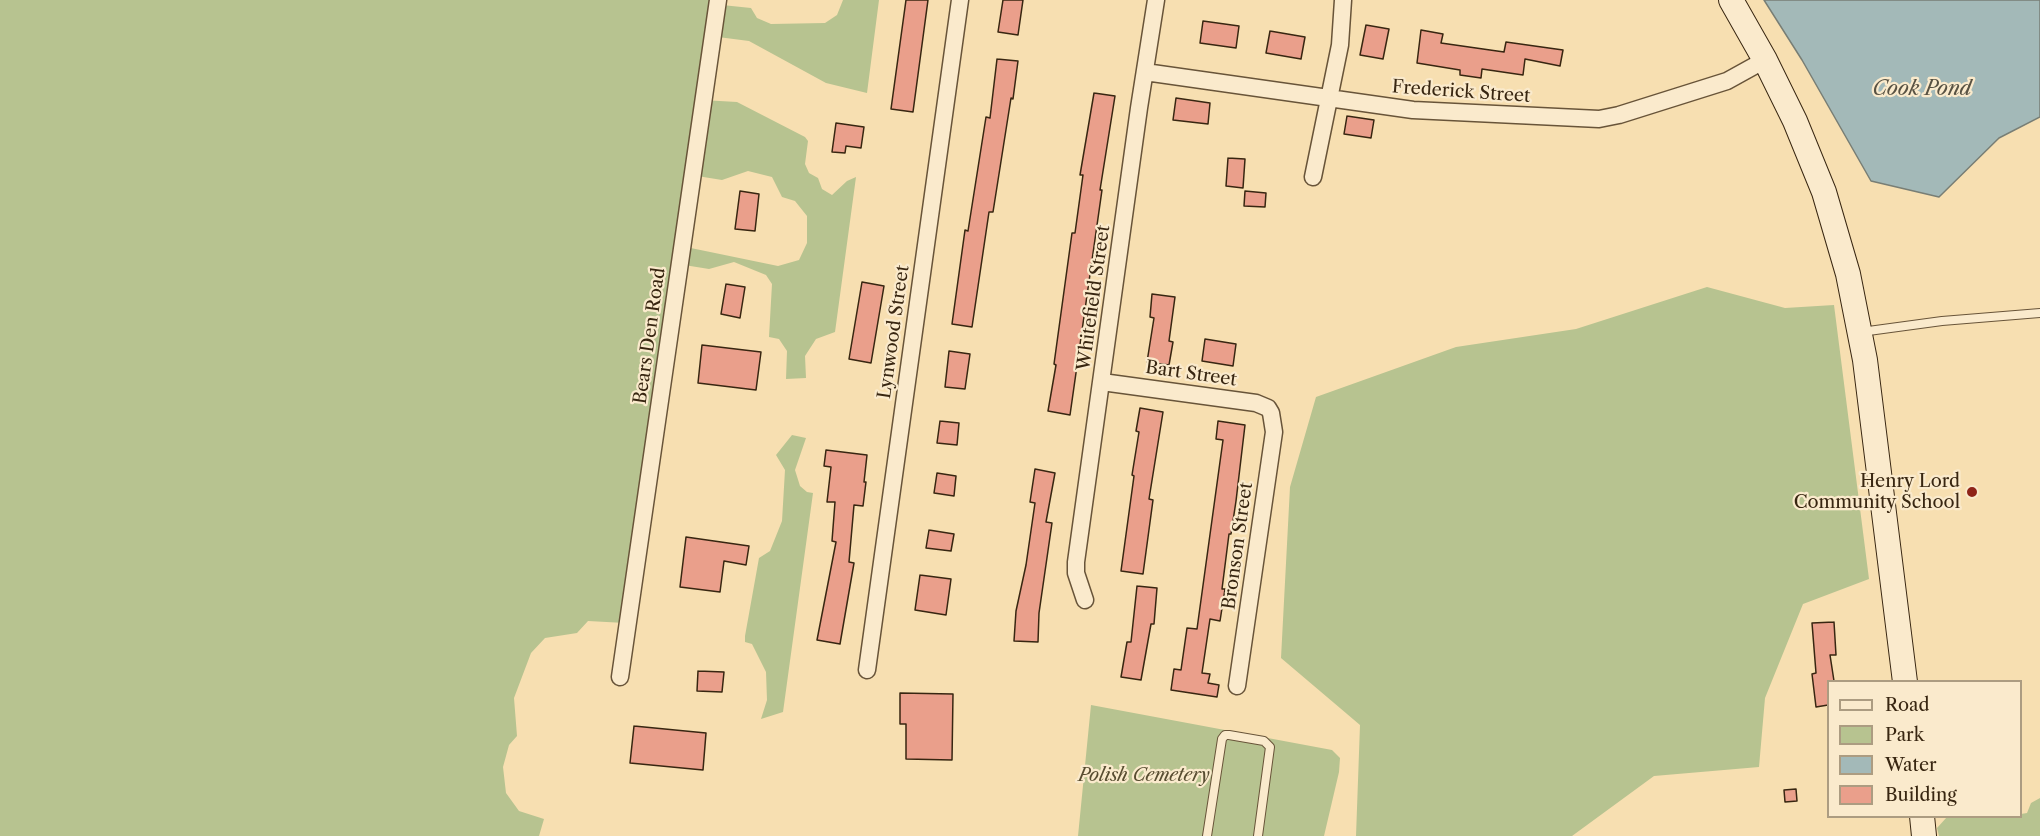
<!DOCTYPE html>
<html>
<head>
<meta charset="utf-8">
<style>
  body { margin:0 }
  #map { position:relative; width:2040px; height:836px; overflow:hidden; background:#f7dfb1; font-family:"Libre Caslon Text",serif }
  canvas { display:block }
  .legend { position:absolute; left:1827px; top:680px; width:195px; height:138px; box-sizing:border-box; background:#faeacc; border:2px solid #ac9c81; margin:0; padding:8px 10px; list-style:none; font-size:18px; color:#382611 }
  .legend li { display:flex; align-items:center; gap:12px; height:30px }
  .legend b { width:30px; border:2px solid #ac9c81 }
</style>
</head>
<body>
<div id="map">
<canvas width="2040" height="836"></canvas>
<ul class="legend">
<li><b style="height:8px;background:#faeacc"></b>Road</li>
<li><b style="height:16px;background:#b7c390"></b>Park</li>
<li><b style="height:16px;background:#a3b9b8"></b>Water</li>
<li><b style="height:16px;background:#ea9f8b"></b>Building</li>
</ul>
</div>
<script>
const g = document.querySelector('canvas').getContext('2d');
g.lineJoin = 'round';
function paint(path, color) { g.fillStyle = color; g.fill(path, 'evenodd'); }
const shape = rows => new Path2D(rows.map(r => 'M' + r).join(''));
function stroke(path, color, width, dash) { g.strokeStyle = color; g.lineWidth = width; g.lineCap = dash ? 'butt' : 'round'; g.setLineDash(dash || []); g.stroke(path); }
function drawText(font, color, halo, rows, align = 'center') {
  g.font = font + ' "Libre Caslon Text",serif'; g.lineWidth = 4.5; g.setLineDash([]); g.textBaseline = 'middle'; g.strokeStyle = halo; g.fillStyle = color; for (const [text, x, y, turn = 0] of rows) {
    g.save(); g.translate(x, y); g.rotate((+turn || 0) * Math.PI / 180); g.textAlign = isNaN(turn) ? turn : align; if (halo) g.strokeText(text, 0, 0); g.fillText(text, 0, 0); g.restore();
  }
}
paint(shape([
  [0,0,715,0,722,5,751,8,757,18,771,24,825,23,837,15,843,0,879,0,867,93,826,83,749,41,718,37,702,100,737,102,805,137,808,141,805,164,809,173,818,178,822,189,832,195,847,181,856,177,835,332,816,339,805,356,806,378,786,379,787,351,779,339,769,337,772,284,766,275,734,262,709,269,678,264,625,623,588,621,577,633,545,638,531,653,514,698,517,736,509,745,503,767,506,793,519,811,544,819,539,836,0,836],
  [748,171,772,177,782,197,795,201,807,216,807,243,799,260,778,266,681,246,691,175,722,180],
  [1707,287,1785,308,1834,305,1869,579,1803,604,1765,698,1759,767,1654,776,1572,836,1356,836,1360,725,1281,658,1290,487,1316,397,1456,347,1576,329],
  [792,435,806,438,795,470,800,486,807,492,813,493,783,712,761,719,767,700,766,672,752,644,745,642,745,636,759,558,770,551,782,521,785,470,776,455],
  [1091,705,1332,750,1340,758,1339,772,1324,836,1078,836],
  [2040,798,2040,836,1939,836,1937,828,1947,817,2020,816,2021,814,2027,813,2031,803]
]), '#b7c390');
const water = shape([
  [1764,0,2040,0,2040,117,1999,138,1939,197,1871,181,1802,60,1764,0]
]);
paint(water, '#a3b9b8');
stroke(water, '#787e75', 1.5);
const building = shape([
  [906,0,928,0,913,112,891,109,906,0],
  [1003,0,1023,0,1018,35,998,32,1003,0],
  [1203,21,1239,26,1236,48,1200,43,1203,21],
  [1366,25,1389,29,1383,59,1360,55,1366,25],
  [1421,30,1443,34,1441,43,1504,52,1506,42,1563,50,1560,66,1525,59,1523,75,1482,69,1481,78,1460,75,1460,70,1417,63,1421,30],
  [1270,31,1305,37,1301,59,1266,53,1270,31],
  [997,59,1018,61,1013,99,1011,98,993,212,989,212,972,327,952,324,965,230,968,231,986,117,990,118,997,59],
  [1094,93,1115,96,1100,190,1102,190,1070,415,1048,411,1056,365,1054,364,1072,233,1075,233,1083,175,1080,175,1094,93],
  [1176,98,1210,103,1208,124,1173,120,1176,98],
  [1347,116,1374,120,1371,138,1344,134,1347,116],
  [836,123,864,127,861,148,846,146,845,153,832,152,836,123],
  [1228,158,1245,159,1243,188,1226,186,1228,158],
  [740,191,759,194,755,231,735,229,740,191],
  [1245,191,1266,193,1265,207,1244,206,1245,191],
  [862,282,884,286,871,363,849,359,862,282],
  [726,284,745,287,740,318,721,314,726,284],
  [1152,294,1175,297,1169,341,1173,342,1169,365,1147,362,1154,318,1150,317,1152,294],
  [1205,339,1236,344,1233,366,1202,361,1205,339],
  [702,345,761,352,756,390,698,383,702,345],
  [949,351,970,354,965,389,945,387,949,351],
  [1140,408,1163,412,1149,499,1153,500,1143,574,1121,571,1134,476,1132,475,1139,432,1136,431,1140,408],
  [940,421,959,423,957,445,937,443,940,421],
  [1218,421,1245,425,1236,501,1231,534,1229,534,1222,589,1225,589,1220,621,1210,619,1202,673,1210,674,1208,683,1219,685,1217,697,1171,690,1174,669,1181,670,1187,628,1197,629,1223,440,1216,439,1218,421],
  [826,450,867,455,864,482,866,482,863,506,854,505,849,562,854,563,840,644,817,640,836,542,832,541,835,502,827,502,831,467,824,466,826,450],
  [1035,469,1055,473,1046,522,1052,523,1039,613,1038,642,1014,641,1016,611,1026,565,1035,503,1030,502,1035,469],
  [937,473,956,476,954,496,934,493,937,473],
  [929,530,954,534,951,551,926,548,929,530],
  [686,537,749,546,746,565,724,561,720,592,680,587,686,537],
  [920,575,951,579,946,615,915,610,920,575],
  [1137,586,1157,588,1154,624,1151,624,1141,680,1121,677,1127,642,1131,642,1137,586],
  [1834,622,1836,655,1830,655,1834,681,1828,681,1828,705,1816,707,1812,674,1816,673,1812,623,1834,622],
  [698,671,724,672,722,692,697,691,698,671],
  [900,693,953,694,952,760,906,759,906,724,900,724,900,693],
  [634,726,706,733,703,770,630,763,634,726],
  [1796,789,1797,801,1785,802,1784,790,1796,789]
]);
paint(building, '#ea9f8b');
stroke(building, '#382611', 1.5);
const lane = shape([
  [1861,332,1942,321,2040,313],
  [1207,836,1222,739,1225,735,1229,735,1264,741,1270,747,1258,836]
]);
const street = shape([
  [1145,72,1413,110,1599,119,1619,115,1727,81,1765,60],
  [1313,177,1340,45,1343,0],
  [1102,382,1256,403,1268,408,1271,413,1274,432,1237,686],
  [1085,600,1076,573,1076,562,1139,108,1156,0],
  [867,670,960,0],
  [620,677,718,0]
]);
const secondary = shape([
  [1731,0,1765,60,1795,121,1824,192,1848,274,1865,360,1905,682],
  [1922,816,1924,836]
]);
stroke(lane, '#685439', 10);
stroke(street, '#685439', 19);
stroke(secondary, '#382611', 26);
stroke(lane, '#faeacc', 8);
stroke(street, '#faeacc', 16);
stroke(secondary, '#faeacc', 24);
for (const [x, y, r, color] of [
  [1972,492,6,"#8f2418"]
]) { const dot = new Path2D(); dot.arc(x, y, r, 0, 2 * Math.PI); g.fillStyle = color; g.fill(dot); stroke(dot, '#faeacc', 2); }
drawText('18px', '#382611', '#faeacc', [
  ["Frederick Street",1461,92,4],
  ["Whitefield Street",1094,298,-82],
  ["Lynwood Street",894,332,-82],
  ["Bears Den Road",650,336,-82],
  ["Bart Street",1191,374,8],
  ["Bronson Street",1238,546,-82]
]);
drawText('18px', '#382611', '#faeacc', [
  ["Henry Lord",1960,482],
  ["Community School",1960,503]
], 'right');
drawText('italic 18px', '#584d31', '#faeacc', [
  ["Polish Cemetery",1144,776]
]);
drawText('italic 20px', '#585243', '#faeacc', [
  ["Cook Pond",1922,89]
]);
</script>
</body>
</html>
